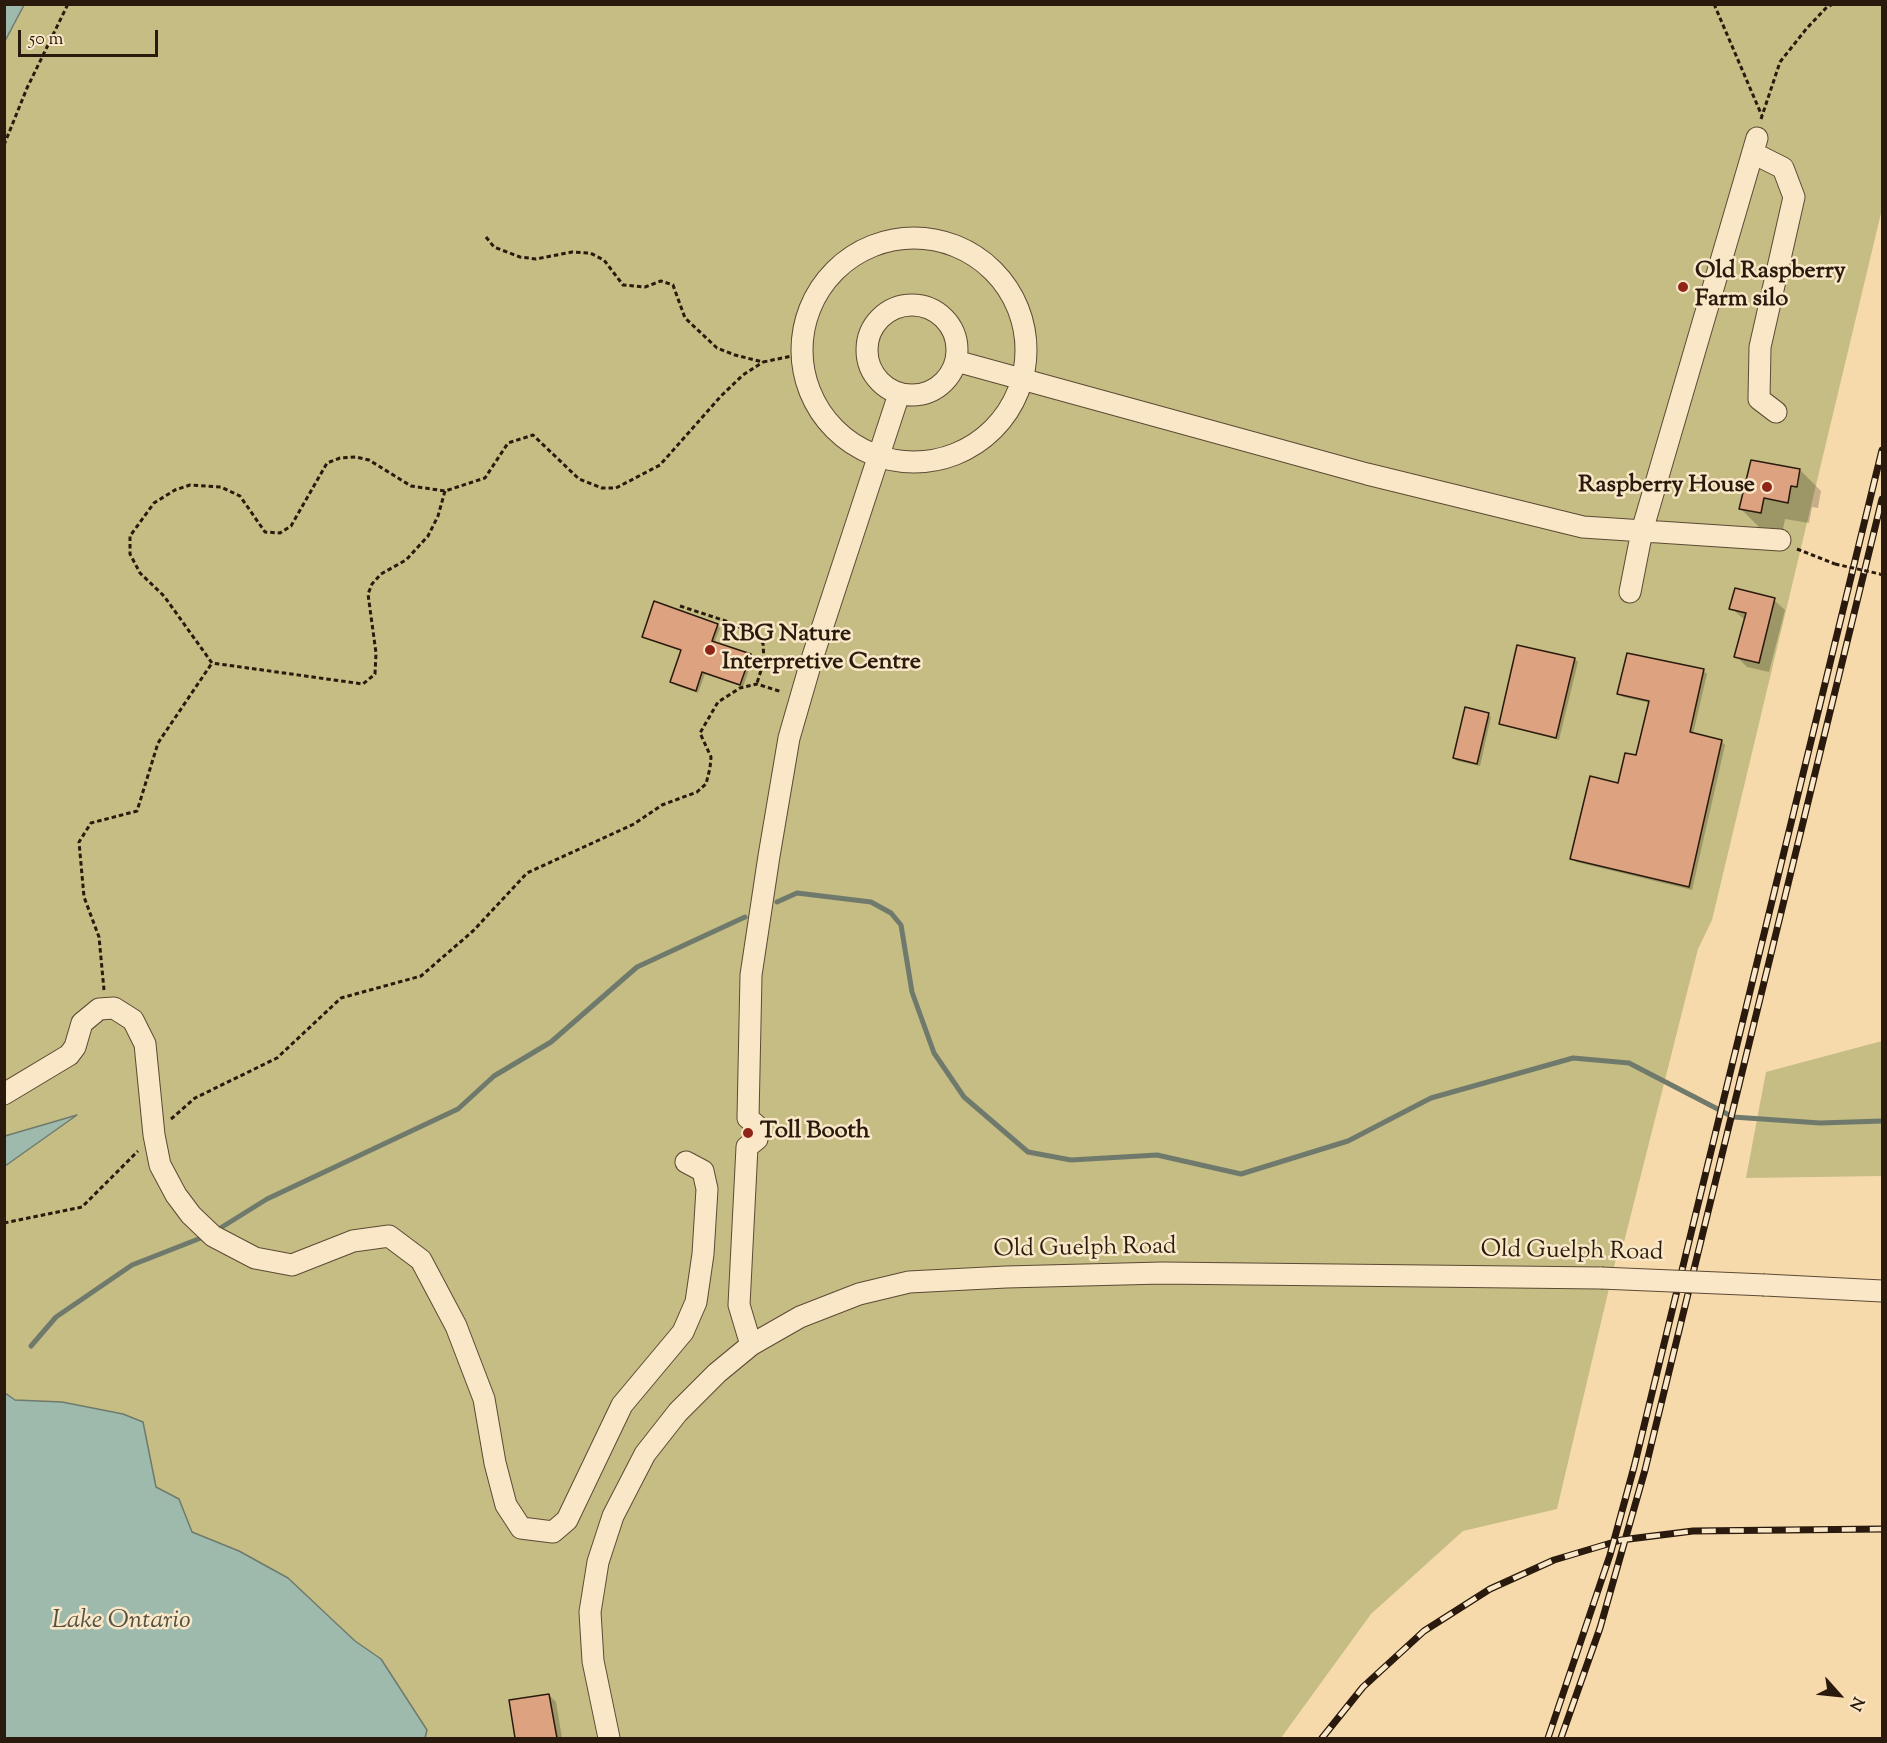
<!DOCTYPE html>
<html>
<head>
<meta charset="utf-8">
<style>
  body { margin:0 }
  #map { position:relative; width:1887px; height:1743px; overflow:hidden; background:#f7daab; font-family:"Sorts Mill Goudy",serif }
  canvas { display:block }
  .frame { position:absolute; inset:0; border:6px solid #291a0d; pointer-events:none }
  .north { position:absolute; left:1809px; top:1665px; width:60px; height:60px; -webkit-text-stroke:4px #fae7c8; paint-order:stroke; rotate:117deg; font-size:16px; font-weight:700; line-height:24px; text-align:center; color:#291a0d }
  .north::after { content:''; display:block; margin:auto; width:21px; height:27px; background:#291a0d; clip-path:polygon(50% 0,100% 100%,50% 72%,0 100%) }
  .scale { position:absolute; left:18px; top:30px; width:140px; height:27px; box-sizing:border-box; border:3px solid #291a0d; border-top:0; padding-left:8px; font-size:18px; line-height:21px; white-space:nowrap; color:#291a0d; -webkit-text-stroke:4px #fae7c8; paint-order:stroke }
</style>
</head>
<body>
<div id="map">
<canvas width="1887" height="1743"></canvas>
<div class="frame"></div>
<div class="north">N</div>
<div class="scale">50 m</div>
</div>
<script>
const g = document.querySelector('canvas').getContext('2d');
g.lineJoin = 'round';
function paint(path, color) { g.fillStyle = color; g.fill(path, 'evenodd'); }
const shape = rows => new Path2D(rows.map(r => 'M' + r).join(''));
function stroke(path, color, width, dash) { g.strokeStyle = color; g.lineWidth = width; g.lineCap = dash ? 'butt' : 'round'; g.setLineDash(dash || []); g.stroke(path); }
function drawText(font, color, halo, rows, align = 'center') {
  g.font = font + ' "Sorts Mill Goudy",serif'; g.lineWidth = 5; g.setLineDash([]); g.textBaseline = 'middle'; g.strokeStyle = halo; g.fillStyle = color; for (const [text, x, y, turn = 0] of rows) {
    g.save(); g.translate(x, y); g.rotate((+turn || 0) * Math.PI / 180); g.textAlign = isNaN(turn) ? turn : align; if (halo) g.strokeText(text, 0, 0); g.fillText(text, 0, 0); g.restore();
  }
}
paint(shape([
  [24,5,1882,5,1882,209,1712,920,1698,949,1623,1246,1619,1246,1557,1509,1463,1531,1371,1614,1281,1738,425,1738,427,1730,381,1659,355,1641,322,1609,239,1551,192,1532,179,1499,156,1488,142,1422,62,1402,15,1400,5,1393,5,1166,75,1116,5,1136,4,41],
  [1882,1041,1882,1176,1746,1178,1766,1072]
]), '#c5bd83');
const water = shape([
  [5,4,24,5,5,41,4,5,5,4],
  [77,1115,5,1166,5,1136,77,1115],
  [5,1393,15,1400,62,1402,123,1414,143,1422,156,1487,179,1499,192,1532,239,1551,288,1578,355,1641,381,1659,427,1730,425,1738,5,1738,5,1393]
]);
paint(water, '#9dbaad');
stroke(water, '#6f7a6d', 1.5);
paint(shape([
  [1800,470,1821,491,1818,508,1812,507,1809,523,1785,519,1782,534,1762,530,1741,509],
  [1774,600,1785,610,1769,672,1747,667,1736,656,1745,620,1731,608],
  [717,625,720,628,714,644,753,658,743,687,705,674,698,693,675,685,672,682,682,651,644,636],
  [1628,655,1704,671,1707,674,1693,734,1721,741,1725,745,1692,890,1576,862,1572,858,1637,757,1650,703,1623,697,1619,693],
  [1575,659,1578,662,1559,740,1500,724],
  [1488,715,1491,717,1480,766,1457,761,1454,758],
  [549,1695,556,1702,562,1738,517,1738,511,1702]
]), '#0003');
stroke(shape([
  [777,902,797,893,871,902,891,913,901,925,912,992,934,1053,964,1097,1028,1152,1071,1160,1157,1155,1241,1174,1348,1141,1431,1098,1573,1058,1629,1063,1733,1117,1820,1123,1882,1121],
  [214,1232,267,1199,458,1109,494,1076,551,1042,637,967,745,917],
  [31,1346,56,1317,132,1265,206,1236]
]), '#6f7a6d', 5);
const building = shape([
  [1751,460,1800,469,1797,487,1791,486,1788,503,1764,498,1761,513,1739,509,1751,460],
  [1735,588,1775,598,1759,663,1734,657,1746,613,1729,609,1735,588],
  [654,601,718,624,712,641,751,654,740,685,702,672,696,691,670,682,681,650,642,637,654,601],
  [1517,645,1575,658,1556,738,1499,724,1517,645],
  [1627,653,1704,669,1690,732,1722,740,1689,887,1570,859,1590,776,1618,783,1625,753,1636,755,1649,701,1617,694,1627,653],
  [1465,707,1489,713,1477,764,1453,758,1465,707],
  [549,1694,557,1738,515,1738,509,1700,549,1694]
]);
paint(building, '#dda280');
stroke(building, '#291a0d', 1.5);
const minor = shape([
  [1753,153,1783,168,1794,197,1760,347,1759,399,1776,412],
  '802 350a112 112 0 1 1 224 0a112 112 0 1 1-224 0Z',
  '867 350a45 45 0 1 1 90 0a45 45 0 1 1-90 0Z',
  [956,361,1367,474,1583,527,1780,540],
  [1630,592,1642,531,1757,138],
  [4,1094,69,1055,75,1047,82,1023,99,1009,114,1008,133,1020,145,1044,154,1135,160,1165,176,1195,191,1215,213,1236,255,1258,292,1265,353,1241,389,1236,421,1260,456,1326,484,1399,495,1463,506,1505,521,1528,553,1532,567,1520,622,1405,683,1332,696,1302,703,1254,707,1189,703,1171,686,1162],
  [1765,1285,1882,1291],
  [751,1345,739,1305,747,1147,757,1139,757,1126,748,1118,751,975,769,856,789,738,811,662,899,394],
  [609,1738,593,1661,590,1612,598,1562,613,1516,645,1454,678,1412,717,1373,751,1345,800,1317,859,1294,909,1282,1006,1277,1162,1273,1601,1278]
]);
stroke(minor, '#5c4a34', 23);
stroke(shape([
  [1714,4,1762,116],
  [1761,119,1780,62,1807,28,1826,8,1833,4],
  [4,145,27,88,68,4],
  [486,237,494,247,520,257,536,259,572,252,590,253,604,260,623,285,645,287,661,281,673,285,685,318,717,348,735,355,763,362,802,354],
  [445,491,438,516,428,536,406,560,381,574,372,584,368,594,376,653,375,674,363,684,212,663,164,596,140,573,130,554,130,536,154,503,175,490,190,485,221,487,240,496,265,532,280,533,291,526,327,463,340,458,356,457,369,460,411,486,445,491,485,478,508,443,533,435,579,479,602,488,616,488,660,465,721,396,743,375,763,362],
  [1797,549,1835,564],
  [1880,574,1882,575],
  [680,606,735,624,763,643,764,661,757,683],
  [104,990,99,937,84,897,79,842,91,823,137,811,158,743,212,663],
  [171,1119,195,1098,277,1058,341,998,421,976,473,931,527,873,634,824,662,805,697,792,706,784,710,768,711,757,700,733,718,702,740,688,757,684,782,692],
  [4,1223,82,1207,138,1151]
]), '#291a0d', 3, [4.5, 3]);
stroke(minor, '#fae7c8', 21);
const rail = shape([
  [1322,1738,1363,1687,1424,1631,1490,1589,1554,1560,1621,1540,1693,1531,1882,1529],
  [1548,1738,1610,1555,1634,1467,1882,450],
  [1561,1738,1600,1628,1645,1470,1882,499]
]);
stroke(rail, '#291a0d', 7);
stroke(rail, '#fae7c8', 4.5, [14]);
const minorBridge = shape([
  [1601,1278,1765,1285]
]);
stroke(minorBridge, '#5c4a34', 23, []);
stroke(shape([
  [1835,564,1880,574]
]), '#291a0d', 3, [4.5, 3]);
stroke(minorBridge, '#fae7c8', 21);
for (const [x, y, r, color] of [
  [1683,287,6,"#8f2418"],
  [1767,487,6,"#8f2418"],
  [710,650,6,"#8f2418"],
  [748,1133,6,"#8f2418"]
]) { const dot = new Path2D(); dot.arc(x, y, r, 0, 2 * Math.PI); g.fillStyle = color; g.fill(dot); stroke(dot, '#fae7c8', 2); }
drawText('bold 24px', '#291a0d', '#fae7c8', [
  ["Old Raspberry",1695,273],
  ["Farm silo",1695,301],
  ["Raspberry House",1755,487,"right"],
  ["RBG Nature",722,636],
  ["Interpretive Centre",722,664],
  ["Toll Booth",760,1133]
], 'left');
drawText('24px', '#291a0d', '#fae7c8', [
  ["Old Guelph Road",1085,1250,-1],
  ["Old Guelph Road",1572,1253,1]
]);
drawText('italic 26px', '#525245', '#fae7c8', [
  ["Lake Ontario",121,1623]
]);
</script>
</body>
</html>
